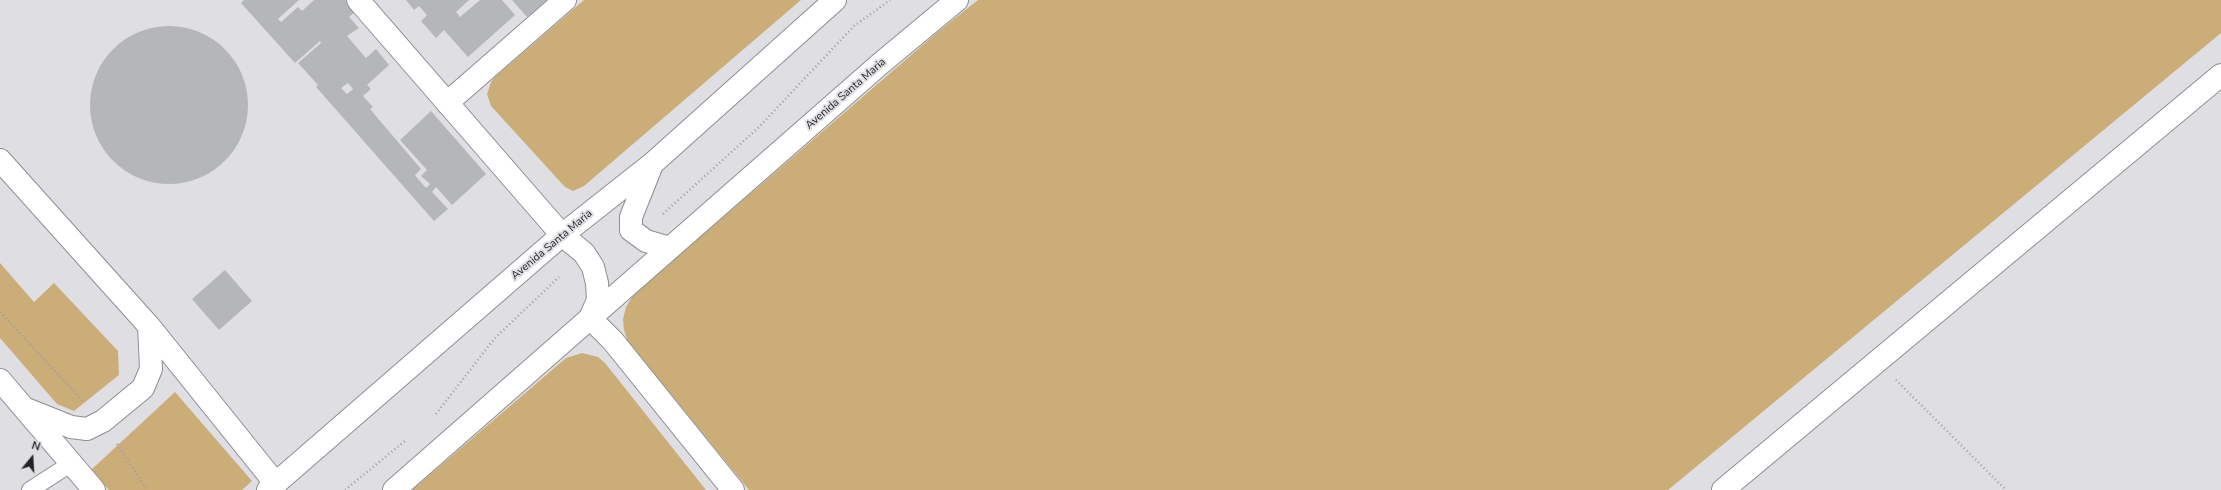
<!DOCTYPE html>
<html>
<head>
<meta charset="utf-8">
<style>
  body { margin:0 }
  #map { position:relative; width:2221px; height:490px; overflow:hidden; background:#dfdfe3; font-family:"Nunito Sans",sans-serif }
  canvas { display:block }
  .north { position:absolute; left:12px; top:438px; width:40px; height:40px; -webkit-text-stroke:3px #dfdfe3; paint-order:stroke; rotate:18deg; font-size:11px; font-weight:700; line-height:16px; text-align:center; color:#232325 }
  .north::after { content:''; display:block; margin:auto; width:14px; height:18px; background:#232325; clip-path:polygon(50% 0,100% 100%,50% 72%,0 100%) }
</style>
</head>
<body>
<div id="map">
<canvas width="2221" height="490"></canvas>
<div class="north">N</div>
</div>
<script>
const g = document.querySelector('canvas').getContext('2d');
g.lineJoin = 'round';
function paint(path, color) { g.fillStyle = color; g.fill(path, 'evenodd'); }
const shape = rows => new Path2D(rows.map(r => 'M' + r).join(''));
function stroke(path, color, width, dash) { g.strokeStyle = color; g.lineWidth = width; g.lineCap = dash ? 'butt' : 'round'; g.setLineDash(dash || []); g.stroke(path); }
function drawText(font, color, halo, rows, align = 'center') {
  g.font = font + ' "Nunito Sans",sans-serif'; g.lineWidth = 4; g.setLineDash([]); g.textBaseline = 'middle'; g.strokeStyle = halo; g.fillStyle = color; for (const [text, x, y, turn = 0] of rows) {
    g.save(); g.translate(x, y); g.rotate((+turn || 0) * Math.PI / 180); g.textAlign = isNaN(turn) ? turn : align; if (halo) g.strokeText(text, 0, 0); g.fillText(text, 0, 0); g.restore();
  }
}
paint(shape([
  [584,0,801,0,584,186,573,191,565,187,491,106,487,94,491,82,495,77],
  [978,0,2221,0,2221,33,1668,490,749,490,628,342,624,330,623,319,626,307,632,297,677,257,939,31],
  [0,263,34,302,54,283,118,351,119,375,74,411,57,404,0,338],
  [582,353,598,357,605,363,706,490,412,490,566,358],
  [175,392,252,481,242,490,109,490,91,470]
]), '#cbad78');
paint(shape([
  [244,0,299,0,278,19,281,22,298,7,302,11,314,0,345,0,355,12,349,17,359,28,347,36,366,58,376,49,389,65,367,85,371,89,363,96,373,107,370,109,421,169,415,175,418,179,426,188,430,184,421,176,427,170,400,140,431,111,486,174,452,205,436,187,432,192,448,209,434,221,324,96,316,87,318,85,298,63,321,43,320,41,295,63,241,3],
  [348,83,353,89,347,94,341,88],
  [406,0,469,0,456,12,460,17,480,0,502,0,515,15,468,57,444,30,436,38,421,21,427,15,419,6,414,10],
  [512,0,547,0,527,17],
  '90 105a79 79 0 1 1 158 0a79 79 0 1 1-158 0Z',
  [225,270,252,301,219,330,192,299]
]), '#b5b6ba');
const lane = shape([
  [30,490,72,463]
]);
const street = shape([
  [358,0,562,235],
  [447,103,565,0],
  [590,318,613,341,733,490],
  [1723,490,2221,75]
]);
const secondary = shape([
  [0,160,149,326,276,484],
  [651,167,631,217,631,230,646,241,670,248],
  [562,235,584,253,593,267,597,283,598,300,590,318],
  [0,380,94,490],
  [26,409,71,427,87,429,103,421,143,388,151,369,149,326],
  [268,490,562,235,652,164,835,0],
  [394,490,880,64,957,0]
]);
stroke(lane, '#8d8e92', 18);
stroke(street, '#8d8e92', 24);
stroke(secondary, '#8d8e92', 24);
stroke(shape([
  [663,214,758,128,854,26,890,0],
  [0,312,83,401],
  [1896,380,2006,490],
  [436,414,494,339,559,277],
  [117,444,147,490],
  [345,490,405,441]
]), '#9e9ea1', 2.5, [1, 3]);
stroke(lane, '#fff', 16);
stroke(street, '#fff', 22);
stroke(secondary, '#fff', 22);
drawText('11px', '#232325', '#dfdfe3', [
  ["Avenida Santa Maria",846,94,-41],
  ["Avenida Santa Maria",552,245,-40]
]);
</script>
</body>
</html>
